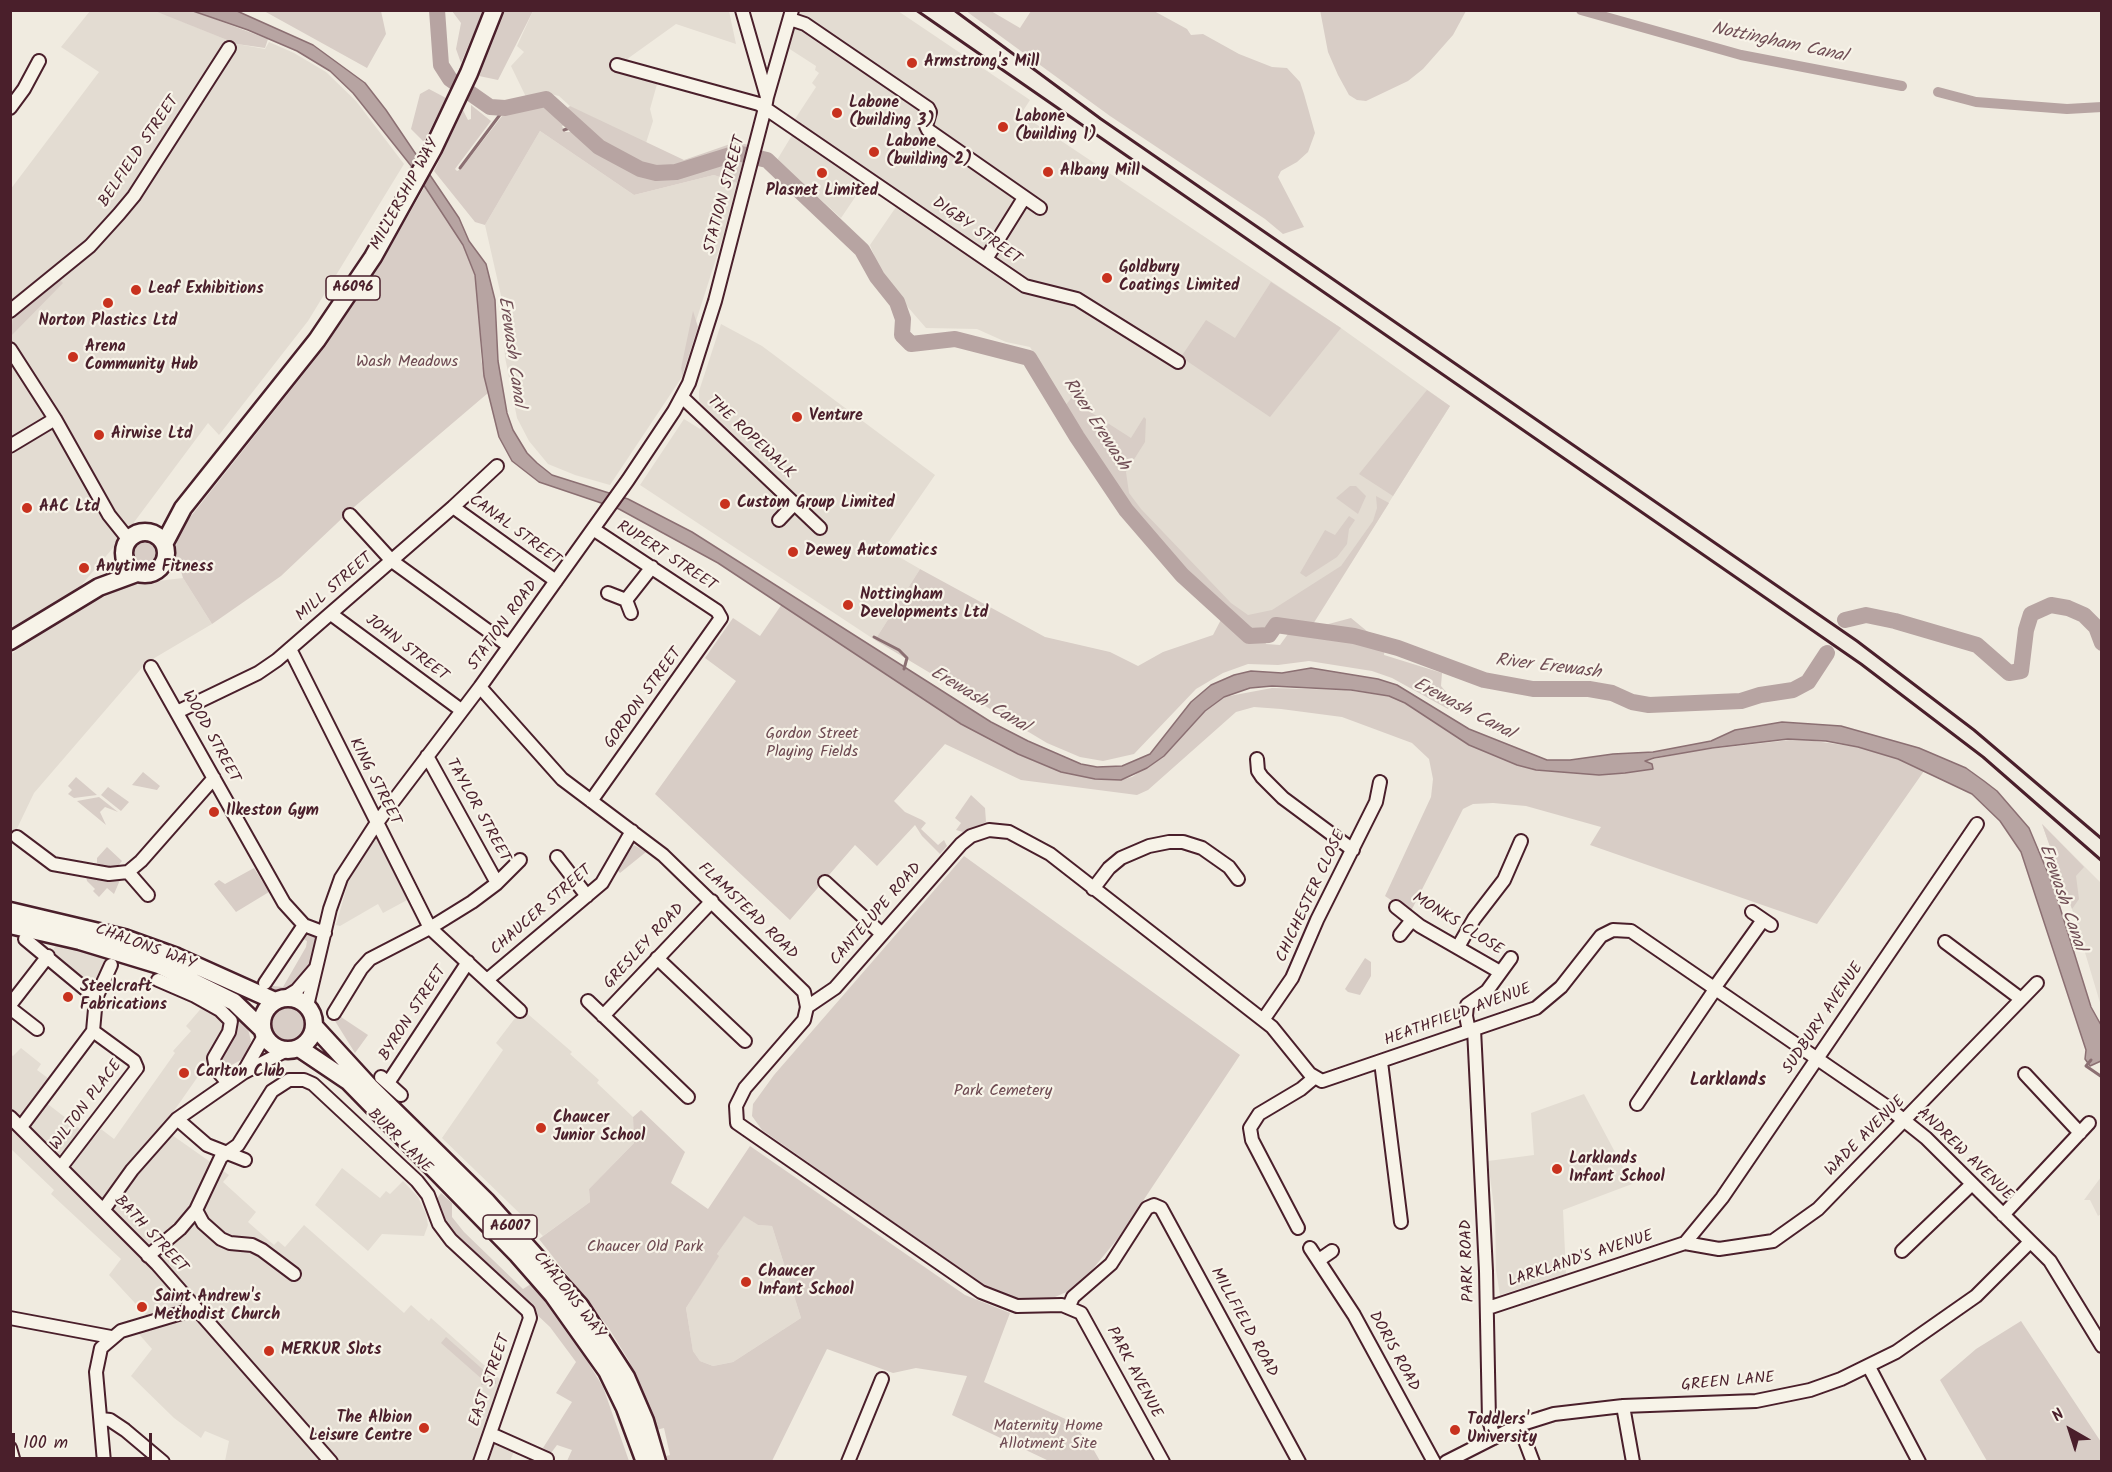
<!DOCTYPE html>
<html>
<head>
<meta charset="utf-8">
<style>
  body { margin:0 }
  #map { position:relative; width:2112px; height:1472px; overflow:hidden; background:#f0ebe0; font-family:Kalam,sans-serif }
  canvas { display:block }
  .frame { position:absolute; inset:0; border:12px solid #4a1f2b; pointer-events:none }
  .north { position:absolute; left:2040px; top:1400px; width:60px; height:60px; -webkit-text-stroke:4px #f7f3e8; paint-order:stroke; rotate:321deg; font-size:16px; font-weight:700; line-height:24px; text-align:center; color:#4a1f2b }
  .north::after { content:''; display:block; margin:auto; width:21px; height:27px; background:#4a1f2b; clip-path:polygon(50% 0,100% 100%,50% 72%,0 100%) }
  .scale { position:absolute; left:12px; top:1433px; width:140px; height:27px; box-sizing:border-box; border:3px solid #4a1f2b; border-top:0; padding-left:8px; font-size:18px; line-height:21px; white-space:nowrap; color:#4a1f2b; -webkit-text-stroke:4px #f7f3e8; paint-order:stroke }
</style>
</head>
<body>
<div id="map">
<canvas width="2112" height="1472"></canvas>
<div class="frame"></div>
<div class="north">N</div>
<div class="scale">100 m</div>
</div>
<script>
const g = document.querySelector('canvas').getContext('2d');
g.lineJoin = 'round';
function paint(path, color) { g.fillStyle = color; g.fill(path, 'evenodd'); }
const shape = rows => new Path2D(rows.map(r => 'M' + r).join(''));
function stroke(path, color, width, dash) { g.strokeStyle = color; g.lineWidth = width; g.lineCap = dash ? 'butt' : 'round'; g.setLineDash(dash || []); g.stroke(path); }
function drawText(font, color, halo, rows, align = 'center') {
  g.font = font + ' Kalam,sans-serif'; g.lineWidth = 4.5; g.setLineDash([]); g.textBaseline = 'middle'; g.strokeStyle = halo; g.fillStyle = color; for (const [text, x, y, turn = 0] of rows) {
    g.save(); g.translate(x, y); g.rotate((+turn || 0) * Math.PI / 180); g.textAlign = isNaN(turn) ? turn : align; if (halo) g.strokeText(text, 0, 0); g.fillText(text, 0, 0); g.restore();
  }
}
paint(shape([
  [90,11,157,11,237,44,265,49,269,42,294,53,326,72,356,101,404,164,308,321,219,435,208,423,129,529,79,588,11,632,10,190,99,72,61,47],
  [533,11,729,11,736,44,676,24,623,62,659,77,650,109,653,121,646,143,571,107,559,96,546,93,526,97,511,66,524,52,517,46],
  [799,11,898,11,1030,100,1021,114,1341,328,1450,406,1309,629,1274,623,1252,631,1167,552,1118,491,1030,347,1006,342,977,329,926,328,900,298,877,263,870,245,896,207,864,184,841,218,777,160,800,122,795,119,816,87,812,83,819,73,815,70,816,66,785,46],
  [540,131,634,195,714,175,737,183,723,237,681,368,682,377,610,485,575,475,548,464,529,441,517,418,505,357,502,300,485,225],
  [721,324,762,346,935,475,888,543,893,545,894,554,920,569,875,640,640,485,684,419,700,429,712,415,699,401,699,391],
  [183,578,212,624,146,663,34,793,11,841,10,655,41,632,91,603,132,584],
  [2042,824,2101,883,2101,1006,2072,909],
  [375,835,409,899,383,913,378,904,340,926,336,925,349,879],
  [56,945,91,952,108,960,95,992,51,953],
  [204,1005,227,1023,199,1075,162,1128,229,1175,223,1182,256,1212,248,1222,274,1245,278,1241,285,1247,304,1225,404,1313,411,1305,429,1321,431,1318,502,1381,483,1435,515,1449,510,1461,225,1461,229,1441,205,1431,201,1438,174,1418,131,1376,152,1349,138,1333,146,1315,109,1275,121,1259,51,1194,54,1190,11,1149,10,1054,13,1056,21,1048,41,1064,37,1070,52,1081,40,1098,93,1139,101,1129,114,1139,175,1053,173,1051,191,1031,186,1026],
  [522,1009,572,1052,570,1054,599,1080,597,1083,633,1117,634,1143,589,1189,590,1202,543,1236,442,1138,503,1050,496,1043],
  [1584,1094,1632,1184,1563,1210,1566,1274,1500,1295,1496,1270,1495,1215,1488,1161,1534,1155,1531,1113],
  [342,1168,380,1198,386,1191,390,1194,403,1181,418,1197,426,1214,428,1225,424,1236,382,1234,368,1251,315,1205],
  [2101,1177,2101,1214,2098,1216,2090,1200,2084,1200],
  [744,1215,758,1225,772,1226,801,1318,733,1362,713,1366,700,1361,693,1351,686,1308,718,1256,717,1254]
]), '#e3dcd2');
paint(shape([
  [1320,10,1466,10,1466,11,1453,35,1423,69,1408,81,1366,101,1357,100,1349,95,1338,75,1328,52],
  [155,11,193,11,268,39,265,48,237,44],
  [264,11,381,11,386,34,367,68],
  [452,11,483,11,461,63,456,49,461,23],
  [505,11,533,11,498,80,479,76],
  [966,11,991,11,1020,28,1031,11,1154,11,1187,29,1191,35,1203,34,1239,54,1272,67,1287,68,1300,82,1304,94,1315,133,1308,152,1297,162,1281,171,1278,177,1304,227,1283,234,1265,219,1110,116],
  [429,89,446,98,424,142,411,129,420,94],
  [545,104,567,124,562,126,565,132,572,132,633,171,656,176,678,174,738,157,744,158,737,183,714,175,634,195,540,131,485,225,475,222,434,171,463,110,468,120,471,119,471,105,491,121,455,169,457,171,461,169,502,116],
  [570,106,684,160,736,142,749,145,747,150,735,149,676,169,654,169,621,156,601,144,563,111],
  [425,186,463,245,475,276,479,305,481,359,488,393,353,508,281,576,212,624,183,578,175,550,180,530,325,347,388,251],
  [59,279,63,283,11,336,13,315],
  [1271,282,1341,328,1270,417,1181,357,1206,320,1235,338],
  [693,311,698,327,682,377,681,368],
  [1427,390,1450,406,1393,496,1359,474],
  [1073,396,1084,408,1131,438,1144,417,1146,419,1145,442,1126,472,1129,493,1141,509,1231,603,1248,615,1272,610,1341,566,1373,521,1377,508,1376,496,1389,503,1310,629,1351,618,1368,632,1386,637,1384,655,1442,673,1441,686,1452,699,1448,709,1392,678,1372,671,1309,661,1278,665,1248,664,1223,673,1196,689,1134,754,1103,761,1080,757,1047,743,875,640,920,569,1045,637,1110,652,1138,666,1163,652,1213,635,1226,610,1167,552,1118,491,1065,406],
  [1274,623,1293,627,1280,645,1266,644,1260,629],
  [1350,486,1356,486,1366,496,1358,514,1336,498],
  [1349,516,1355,520,1349,529,1347,544,1337,557,1306,577,1300,573,1325,530,1335,535],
  '133 553a12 12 0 1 1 24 0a12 12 0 1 1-24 0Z',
  [782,604,961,724,1022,756,1061,772,1121,780,1132,777,1164,756,1205,711,1224,697,1272,688,1345,690,1389,696,1405,703,1469,745,1599,775,1653,769,1652,764,1645,761,1692,751,1799,739,1858,747,1898,759,1924,771,1817,924,1590,845,1601,827,1526,806,1493,803,1473,804,1463,809,1410,913,1385,896,1431,797,1433,779,1429,759,1412,743,1342,717,1281,709,1254,707,1236,712,1148,790,1137,795,1021,780,945,744,894,801,905,812,922,820,926,823,921,829,938,845,944,840,947,846,940,854,922,836,915,825,877,866,855,845,790,920,655,794,736,681,705,658,733,618,760,636],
  [143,772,160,786,157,790,132,785],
  [76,777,97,795,74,798,68,794,72,790,68,786],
  [108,787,129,802,121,811,101,795],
  [971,795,985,808,986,822,963,832,956,830,961,823,955,818],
  [99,797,118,812,105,807,100,812,106,825,77,801],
  [2042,824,2084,867,2076,876,2079,899,2072,909],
  [634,845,646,852,620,873,617,870,627,852],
  [107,847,122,861,118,866,108,867,97,863,97,858],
  [964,856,1240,1055,1119,1237,1078,1287,1055,1297,1037,1300,1015,1298,983,1285,762,1130,752,1116,753,1104,774,1075],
  [254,868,269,892,236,912,214,884,219,880,225,884],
  [86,876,110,879,120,880,114,894,107,888,99,897,93,891,95,889,87,881],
  [305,934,313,934,317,941,310,968,291,988,267,991,254,984,283,987,306,947,307,941,301,938],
  [1365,958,1371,962,1371,976,1360,995,1348,992,1345,989],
  '271 1024a17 17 0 1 1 34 0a17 17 0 1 1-34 0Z',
  [338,1015,368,1035,355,1053,335,1021],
  [240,1018,247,1025,251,1041,248,1051,241,1060,226,1068,220,1062,236,1033],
  [641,1110,685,1152,671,1183,708,1209,750,1146,965,1295,1010,1313,984,1382,1072,1422,1092,1447,1100,1461,1049,1461,952,1415,967,1376,916,1368,893,1373,827,1349,772,1461,664,1461,662,1457,670,1455,664,1428,656,1430,629,1361,608,1327,539,1239,590,1202,589,1189,634,1143,633,1117],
  [744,1216,758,1225,772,1226,801,1318,733,1362,713,1366,700,1361,693,1351,686,1308,719,1256,717,1254],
  [441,1193,452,1203,452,1217,464,1232,523,1289,531,1284,571,1334,603,1387,629,1461,567,1461,572,1450,557,1445,551,1453,543,1448,572,1402,556,1393,576,1362,550,1327,468,1250,448,1227,435,1201],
  [2021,1321,2101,1442,2101,1461,1987,1461,1940,1380,1976,1349],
  [446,1337,496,1381,496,1384,481,1385,483,1380,441,1343]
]), '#d8cdc6');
const water = shape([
  [193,11,237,11,313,45,365,83,386,110,459,218,469,241,486,264,495,300,498,361,507,413,513,430,527,453,537,463,552,475,628,499,692,532,991,722,1028,741,1081,764,1097,767,1122,766,1150,754,1191,702,1211,685,1234,675,1251,671,1282,673,1311,668,1378,679,1397,685,1469,729,1547,760,1570,760,1613,754,1653,752,1711,741,1735,730,1782,722,1841,726,1919,748,1966,768,1984,781,1997,791,2029,828,2053,885,2091,1007,2101,1025,2101,1061,2090,1066,2085,1059,2086,1050,2021,852,2000,821,1972,794,1898,759,1858,747,1826,741,1788,739,1712,748,1654,758,1645,761,1652,764,1653,769,1625,773,1599,775,1536,770,1517,765,1469,745,1405,703,1389,696,1351,690,1272,686,1250,688,1224,697,1205,711,1164,756,1147,768,1121,780,1095,779,1061,772,1018,754,961,724,718,563,619,509,539,482,512,461,499,437,484,376,475,275,463,245,412,167,353,93,330,71,297,51,248,30,193,11]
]);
paint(water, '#b7a4a2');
stroke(water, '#8b6f72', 1.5);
stroke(shape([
  [564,130,575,126],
  [460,168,505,108],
  [874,637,899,650,907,658,904,669],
  [2091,1060,2086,1066,2102,1077]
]), '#8b6f72', 3);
stroke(shape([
  [1581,10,1741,55,1902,86],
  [1938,92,1976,102,2067,109,2102,107]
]), '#b7a4a2', 10);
stroke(shape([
  [437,10,441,65,450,79,490,107,505,108,546,99,599,147,640,169,656,173,676,172,737,153,767,160,862,250,877,277,897,302,903,319,902,335,911,344,955,339,1029,358,1077,437,1126,510,1182,575,1249,636,1269,635,1276,625,1354,636,1398,648,1484,680,1533,689,1589,689,1612,693,1632,702,1649,705,1741,701,1760,695,1793,690,1808,682,1827,653],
  [1845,620,1866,615,1895,621,1977,645,2009,673,2021,671,2026,630,2031,614,2051,605,2068,608,2084,615,2096,627,2102,643]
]), '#b7a4a2', 16);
const minor = shape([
  [790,19,805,24,928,108,930,112,926,126,928,130,1040,208],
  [617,65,759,104,1025,286,1077,299,1178,362],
  [767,97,792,10],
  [10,108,24,89,39,61],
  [986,259,1024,198],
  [10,311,90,246,119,214,134,196,229,48],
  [10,349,55,419,109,515,129,540],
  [682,397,820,528],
  [10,446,55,419],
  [453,507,556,581],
  [350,515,392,561,509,646],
  [779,520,795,503],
  [608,593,626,600,631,613],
  [626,600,652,567],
  [331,614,461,710],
  [290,649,430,928,520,1011],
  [151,667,284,903,304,925,325,933],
  [480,687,562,779,663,855,804,992,807,1007,804,1020,745,1088,736,1106,737,1123,981,1292,1017,1306,1062,1305,1081,1313,1163,1462],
  [177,712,258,673,277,660,453,507,497,466],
  [427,756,497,883],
  [1257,759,1258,771,1262,777,1283,798,1353,850],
  [591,801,721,618,717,611,593,529],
  [17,837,53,864,109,874,128,872,141,861,214,778],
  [557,857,587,896],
  [128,872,148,895],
  [825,882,882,934],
  [1093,889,1109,868,1121,858,1149,846,1169,842,1183,842,1202,848,1229,867,1238,879],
  [1396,907,1420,926,1500,972],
  [1752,912,1771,925],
  [1400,935,1412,920],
  [25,939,96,998],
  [1945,942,2021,999],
  [1458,947,1474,919,1504,880,1521,841],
  [657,958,745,1041],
  [158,980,195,996,220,1010,231,1021,229,1032,214,1058,216,1069,228,1083],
  [487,980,602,883,632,831],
  [265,983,304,925],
  [1715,987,1763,920],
  [284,998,297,990,315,969],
  [588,1001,688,1097],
  [10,1005,48,956],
  [307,1006,330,909,341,878,376,824,480,687,628,480,674,411,689,383,715,301,765,108,767,97,742,10],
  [807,1007,835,988,961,844,971,836,989,830,1009,832,1050,854,1272,1027,1310,1074,1322,1081,1536,1008,1561,987,1601,936,1613,930,1631,931,1886,1106,1926,1138,2050,1261,2102,1346],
  [10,1008,37,1029],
  [334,1013,361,969,370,959,430,928,472,902,496,884,520,860],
  [603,1016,712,901],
  [1263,1020,1292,978,1317,920,1376,802,1380,782],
  [1474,1029,1486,1271,1489,1420,1494,1438],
  [1469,1031,1466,1016,1467,1005,1487,991,1511,958],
  [1381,1062,1401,1222],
  [243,1073,264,1036],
  [2025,1074,2080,1133],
  [381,1077,401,1095],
  [388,1083,468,962],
  [1637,1104,1716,988],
  [10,1117,157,1264,331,1462],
  [177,1119,207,1145,245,1160],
  [21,1127,93,1031,96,998,111,965],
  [61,1167,137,1068,134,1061,93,1031],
  [104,1209,132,1170,177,1119,243,1073,287,1050],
  [196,1210,203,1223,221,1239,230,1243,252,1245,262,1250,294,1274],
  [2003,1215,2089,1123],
  [1298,1228,1252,1140,1250,1128,1259,1114,1301,1089,1314,1078],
  [1685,1243,1722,1198,1977,824],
  [1310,1248,1354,1315,1434,1462],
  [1902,1251,1972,1184],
  [148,1256,180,1229,196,1210,221,1157,238,1145,272,1091,289,1080,304,1080,313,1084,417,1181,428,1195,439,1224,451,1240,528,1311,530,1318,480,1462],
  [1319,1260,1332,1251],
  [1069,1306,1073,1297,1111,1264,1147,1208,1154,1205,1161,1208,1299,1462],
  [1488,1308,1685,1243,1719,1249,1773,1241,1818,1209,2037,983],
  [10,1318,111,1337],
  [1869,1367,1919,1462],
  [1623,1406,1633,1462],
  [101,1419,110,1420,125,1430,163,1462],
  [1519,1425,1533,1462],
  [491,1434,547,1459],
  [10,1448,14,1462],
  [104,1462,96,1372,101,1348,121,1331,195,1309],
  [848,1462,882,1379],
  [1446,1462,1519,1425,1554,1414,1623,1406,1756,1401,1810,1390,1841,1379,1896,1352,1976,1296,2030,1242]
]);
const major = shape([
  '124 553a21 21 0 1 1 42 0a21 21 0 1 1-42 0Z',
  [164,544,183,508,317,340,373,257,433,149,469,73,494,10],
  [10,641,99,587,137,573],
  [10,911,124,938,177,957,275,1001],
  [10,925,80,941,159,965,234,1002,261,1028],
  '262 1024a26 26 0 1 1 52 0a26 26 0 1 1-52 0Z',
  [314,1026,370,1087,487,1202,580,1306,626,1377,645,1421,657,1462],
  [299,1048,348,1081,518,1255,553,1295,607,1371,625,1408,645,1462]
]);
stroke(minor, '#4a1f2b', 16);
stroke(major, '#4a1f2b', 21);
stroke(minor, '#f7f3e8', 12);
stroke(major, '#f7f3e8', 16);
stroke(shape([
  [916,10,1861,664,1983,757,2102,861],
  [954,10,1101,119,1857,641,1974,730,2102,839]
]), '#4a1f2b', 3);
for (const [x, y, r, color] of [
  [912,63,6,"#c8321e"],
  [837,113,6,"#c8321e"],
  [1003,127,6,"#c8321e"],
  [874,152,6,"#c8321e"],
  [1048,172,6,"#c8321e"],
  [822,173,6,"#c8321e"],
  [1107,278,6,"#c8321e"],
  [136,290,6,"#c8321e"],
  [108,303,6,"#c8321e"],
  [73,357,6,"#c8321e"],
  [797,417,6,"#c8321e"],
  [99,435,6,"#c8321e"],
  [725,504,6,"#c8321e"],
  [27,508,6,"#c8321e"],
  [793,552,6,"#c8321e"],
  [84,568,6,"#c8321e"],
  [848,605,6,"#c8321e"],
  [214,812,6,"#c8321e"],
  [68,997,6,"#c8321e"],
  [184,1073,6,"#c8321e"],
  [541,1128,6,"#c8321e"],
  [1557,1169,6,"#c8321e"],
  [746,1282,6,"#c8321e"],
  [142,1307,6,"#c8321e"],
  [269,1351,6,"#c8321e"],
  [424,1428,6,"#c8321e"],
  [1455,1430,6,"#c8321e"]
]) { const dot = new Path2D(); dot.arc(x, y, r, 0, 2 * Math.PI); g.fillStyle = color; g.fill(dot); stroke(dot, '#f7f3e8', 2); }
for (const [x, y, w] of [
  [353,288,54],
  [510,1227,54]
]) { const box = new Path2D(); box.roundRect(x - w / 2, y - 12, w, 24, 4.5); g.fillStyle = '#f7f3e8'; g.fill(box); stroke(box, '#4a1f2b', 1.5); }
drawText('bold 15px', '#4a1f2b', null, [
  ["A6096",353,288],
  ["A6007",510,1227]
]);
drawText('bold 16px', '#4a1f2b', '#f7f3e8', [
  ["Armstrong's Mill",924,63],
  ["Labone",849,104],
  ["(building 3)",849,122],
  ["Labone",1015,118],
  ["(building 1)",1015,136],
  ["Labone",886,143],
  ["(building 2)",886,161],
  ["Albany Mill",1060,172],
  ["Plasnet Limited",822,192,"center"],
  ["Goldbury",1119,269],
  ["Coatings Limited",1119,287],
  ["Leaf Exhibitions",148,290],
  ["Norton Plastics Ltd",108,322,"center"],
  ["Arena",85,348],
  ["Community Hub",85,366],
  ["Venture",809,417],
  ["Airwise Ltd",111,435],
  ["Custom Group Limited",737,504],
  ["AAC Ltd",39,508],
  ["Dewey Automatics",805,552],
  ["Anytime Fitness",96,568],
  ["Nottingham",860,596],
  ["Developments Ltd",860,614],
  ["Ilkeston Gym",226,812],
  ["Steelcraft",80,988],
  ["Fabrications",80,1006],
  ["Carlton Club",196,1073],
  ["Chaucer",553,1119],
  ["Junior School",553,1137],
  ["Larklands",1569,1160],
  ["Infant School",1569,1178],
  ["Chaucer",758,1273],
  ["Infant School",758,1291],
  ["Saint Andrew's",154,1298],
  ["Methodist Church",154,1316],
  ["MERKUR Slots",281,1351],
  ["The Albion",412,1419,"right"],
  ["Leisure Centre",412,1437,"right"],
  ["Toddlers'",1467,1421],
  ["University",1467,1439]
], 'left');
drawText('16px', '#4a1f2b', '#f7f3e8', [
  ["BELFIELD STREET",140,152,-56],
  ["MILLERSHIP WAY",406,195,-61],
  ["STATION STREET",726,195,-75],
  ["DIGBY STREET",976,232,35],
  ["THE ROPEWALK",750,438,43],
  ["CANAL STREET",514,531,36],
  ["RUPERT STREET",666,557,33],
  ["MILL STREET",335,588,-41],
  ["STATION ROAD",504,626,-54],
  ["JOHN STREET",406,649,37],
  ["GORDON STREET",644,699,-54],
  ["WOOD STREET",210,737,61],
  ["KING STREET",374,782,63],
  ["TAYLOR STREET",477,811,61],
  ["CHICHESTER CLOSE",1312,897,-65],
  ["CHAUCER STREET",542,911,-41],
  ["FLAMSTEAD ROAD",747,912,44],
  ["CANTELUPE ROAD",877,915,-49],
  ["MONKS CLOSE",1457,925,32],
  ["GRESLEY ROAD",645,947,-47],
  ["CHALONS WAY",145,948,20],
  ["BYRON STREET",414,1014,-57],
  ["HEATHFIELD AVENUE",1458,1016,-20],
  ["SUDBURY AVENUE",1824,1019,-56],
  ["WILTON PLACE",87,1106,-53],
  ["WADE AVENUE",1866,1137,-45],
  ["BURR LANE",399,1142,45],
  ["ANDREW AVENUE",1964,1155,44],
  ["BATH STREET",150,1235,47],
  ["LARKLAND'S AVENUE",1581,1260,-18],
  ["PARK ROAD",1469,1261,-92],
  ["CHALONS WAY",568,1296,52],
  ["MILLFIELD ROAD",1243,1323,61],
  ["DORIS ROAD",1393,1352,61],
  ["PARK AVENUE",1133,1373,62],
  ["EAST STREET",491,1381,-71],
  ["GREEN LANE",1728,1383,-5]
]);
drawText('16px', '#6e4a52', '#f7f3e8', [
  ["Wash Meadows",407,363],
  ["Gordon Street",812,735],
  ["Playing Fields",812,753],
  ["Park Cemetery",1003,1092],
  ["Chaucer Old Park",645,1248],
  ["Maternity Home",1048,1427],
  ["Allotment Site",1048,1445]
]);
drawText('italic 18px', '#704e55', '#f7f3e8', [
  ["Nottingham Canal",1779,44,12],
  ["Erewash Canal",510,352,82],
  ["River Erewash",1095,425,57],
  ["River Erewash",1548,668,7],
  ["Erewash Canal",979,701,31],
  ["Erewash Canal",1463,710,28],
  ["Erewash Canal",2061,898,71]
]);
drawText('bold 18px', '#4a1f2b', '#f7f3e8', [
  ["Larklands",1728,1082]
]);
</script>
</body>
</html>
